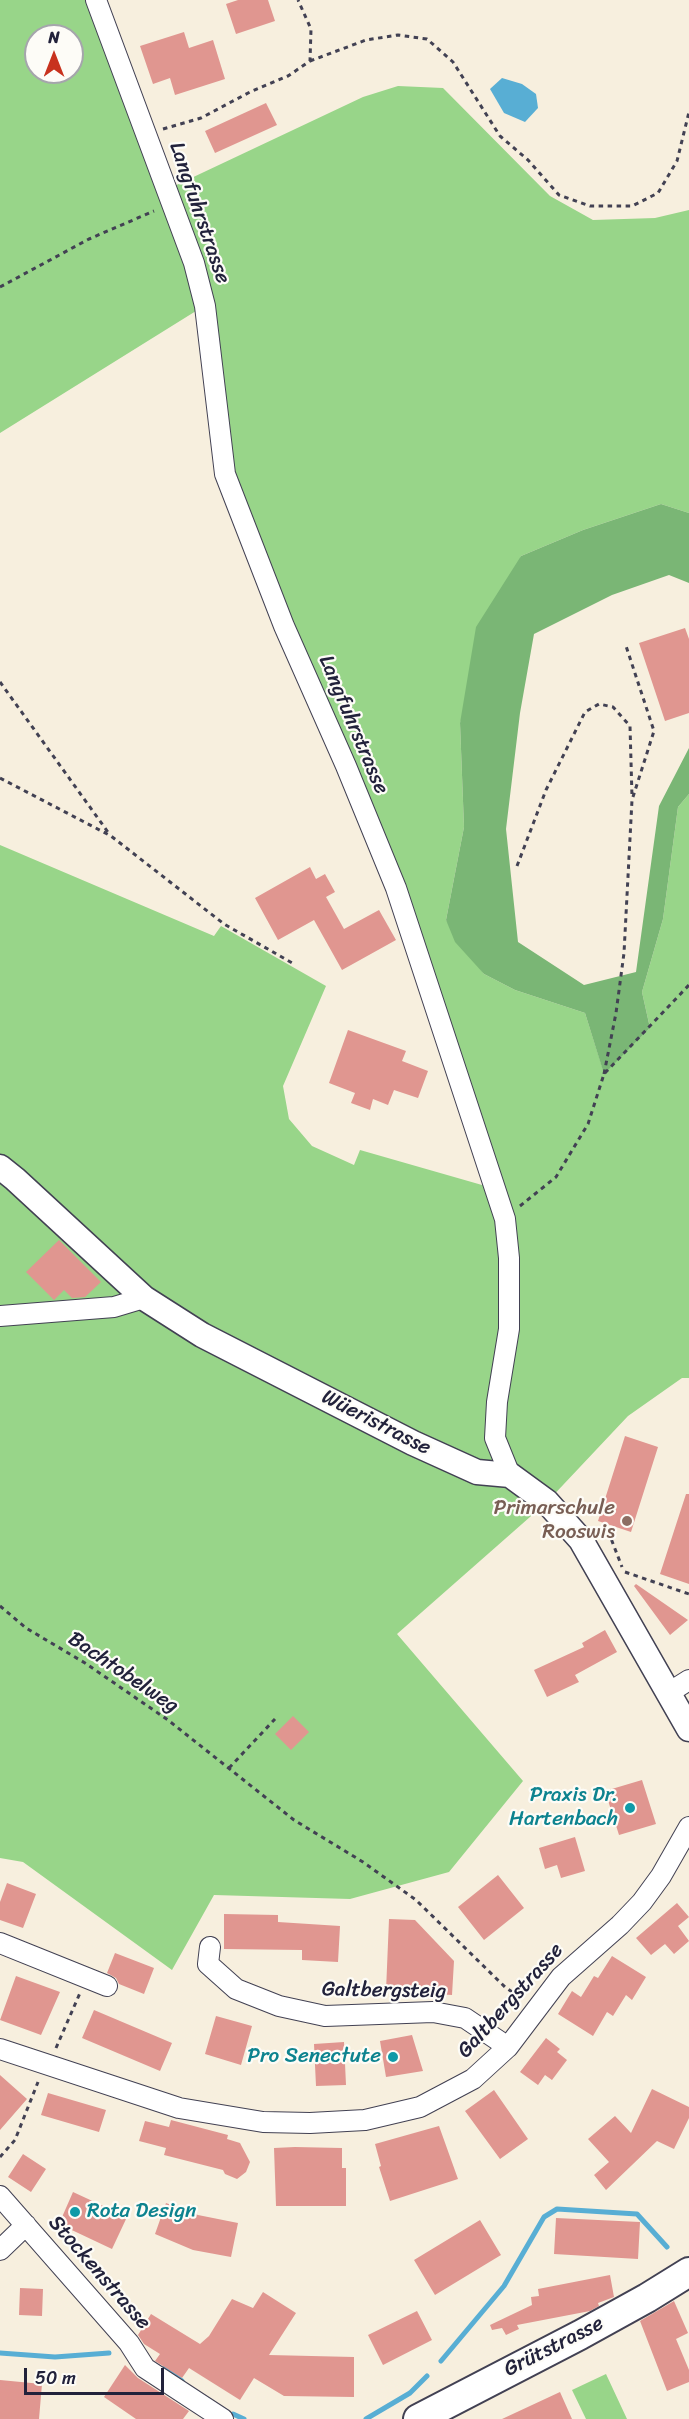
<!DOCTYPE html>
<html>
<head>
<meta charset="utf-8">
<style>
  body { margin:0 }
  #map { position:relative; width:689px; height:2419px; overflow:hidden; background:#f7efde; font-family:Sriracha,sans-serif }
  canvas { display:block }
  .north { position:absolute; left:24px; top:24px; width:60px; height:60px; box-sizing:border-box; background:#fdfcf7; border:2px solid #a5a5ac; border-radius:50%; rotate:0deg; font-size:16px; font-weight:700; line-height:24px; text-align:center; color:#22223b }
  .north::after { content:''; display:block; margin:auto; width:21px; height:27px; background:#c8321e; clip-path:polygon(50% 0,100% 100%,50% 72%,0 100%) }
  .scale { position:absolute; left:24px; top:2368px; width:140px; height:27px; box-sizing:border-box; border:3px solid #22223b; border-top:0; padding-left:8px; font-size:18px; line-height:21px; white-space:nowrap; color:#22223b; -webkit-text-stroke:4px #fdfcf7; paint-order:stroke }
</style>
</head>
<body>
<div id="map">
<canvas width="689" height="2419"></canvas>
<div class="north">N</div>
<div class="scale">50 m</div>
</div>
<script>
const g = document.querySelector('canvas').getContext('2d');
g.lineJoin = 'round';
function paint(path, color) { g.fillStyle = color; g.fill(path, 'evenodd'); }
const shape = rows => new Path2D(rows.map(r => 'M' + r).join(''));
function stroke(path, color, width, dash) { g.strokeStyle = color; g.lineWidth = width; g.lineCap = dash ? 'butt' : 'round'; g.setLineDash(dash || []); g.stroke(path); }
function drawText(font, color, halo, rows, align = 'center') {
  g.font = font + ' Sriracha,sans-serif'; g.lineWidth = 4.5; g.setLineDash([]); g.textBaseline = 'middle'; g.strokeStyle = halo; g.fillStyle = color; for (const [text, x, y, turn = 0] of rows) {
    g.save(); g.translate(x, y); g.rotate((+turn || 0) * Math.PI / 180); g.textAlign = isNaN(turn) ? turn : align; if (halo) g.strokeText(text, 0, 0); g.fillText(text, 0, 0); g.restore();
  }
}
paint(shape([
  [0,0,96,0,168,189,363,97,398,86,443,88,550,196,593,220,655,218,689,210,689,513,661,504,583,530,521,556,460,723,464,827,446,920,484,974,515,990,585,1013,604,1073,650,1028,642,992,663,919,678,807,689,794,689,1378,682,1378,628,1416,547,1502,397,1634,523,1781,449,1872,350,1899,214,1895,172,1970,23,1862,0,1858,0,845,214,936,221,926,326,986,283,1086,289,1119,312,1146,354,1165,360,1150,482,1185,493,1183,396,888,225,474,204,306,0,433],
  [36,36,72,36,72,72,36,72],
  [606,2374,627,2419,586,2419,572,2390]
]), '#98d589');
paint(shape([
  [661,504,689,513,689,583,669,575,612,595,534,634,520,713,506,829,518,942,584,985,636,972,659,806,689,748,689,794,678,807,663,919,642,992,650,1028,604,1074,585,1013,515,990,484,974,455,942,446,920,464,827,460,723,476,627,521,556,583,530]
]), '#7ab675');
paint(shape([
  [502,78,522,84,536,94,538,108,525,122,504,113,490,89]
]), '#58aed4');
stroke(shape([
  [0,2353,55,2357,109,2353],
  [441,2361,504,2286,544,2217,557,2209,637,2214,667,2247],
  [165,2368,182,2381],
  [233,2414,244,2419],
  [366,2419,410,2393,427,2376]
]), '#58aed4', 5);
paint(shape([
  [238,0,268,0,275,21,236,34,226,4],
  [184,32,189,48,213,40,225,79,175,95,170,78,153,84,140,46],
  [266,103,277,125,215,153,205,131],
  [685,628,689,639,689,713,665,721,639,643],
  [310,867,316,879,325,874,335,892,326,897,344,929,379,910,396,940,342,970,314,920,278,940,255,898],
  [348,1030,406,1051,402,1061,428,1071,418,1098,394,1090,388,1105,373,1099,370,1110,351,1103,355,1093,329,1083],
  [59,1240,101,1282,85,1297,72,1298,64,1290,54,1300,26,1272],
  [625,1436,658,1447,631,1532,598,1521],
  [686,1494,689,1494,689,1584,660,1574],
  [636,1584,688,1620,670,1635,634,1586],
  [605,1630,617,1652,575,1675,579,1682,547,1697,534,1670,584,1647,582,1643],
  [293,1716,309,1732,291,1750,275,1734],
  [642,1780,656,1824,619,1835,605,1791],
  [575,1837,585,1871,561,1878,557,1865,545,1869,539,1848],
  [498,1875,524,1908,484,1940,458,1907],
  [7,1883,36,1894,23,1928,0,1920,0,1902],
  [677,1903,689,1917,678,1926,689,1941,674,1954,665,1944,651,1955,636,1938],
  [224,1914,278,1915,278,1922,340,1926,338,1962,302,1960,302,1950,224,1949],
  [389,1919,415,1920,454,1961,452,1995,386,1991],
  [115,1953,154,1968,144,1994,119,1984,116,1978,107,1973],
  [612,1956,646,1977,632,2000,626,1995,613,2016,607,2012,593,2036,558,2014,572,1991,581,1997,594,1976,598,1978],
  [16,1976,60,1992,41,2035,0,2020],
  [94,2010,172,2043,160,2071,82,2038],
  [216,2016,252,2026,241,2065,205,2054],
  [412,2035,423,2071,386,2077,380,2041],
  [546,2038,560,2049,557,2052,567,2060,552,2080,545,2075,538,2085,520,2072],
  [344,2042,346,2085,316,2086,314,2044],
  [0,2075,27,2099,0,2130],
  [652,2089,689,2107,689,2118,674,2149,657,2141,606,2190,594,2175,609,2162,588,2139,615,2116,631,2133],
  [494,2090,528,2139,500,2159,465,2111],
  [48,2093,106,2110,99,2132,41,2115],
  [171,2120,228,2135,227,2139,240,2143,250,2162,246,2172,237,2179,225,2174,223,2170,164,2155,166,2148,139,2141,145,2121,169,2127],
  [439,2126,458,2179,390,2201,379,2167,381,2166,375,2144],
  [295,2147,342,2148,342,2168,346,2168,346,2206,276,2206,274,2148],
  [23,2154,46,2169,31,2192,8,2177],
  [73,2192,127,2217,112,2249,59,2224],
  [166,2203,198,2215,238,2223,231,2257,193,2250,155,2234],
  [556,2218,640,2222,638,2259,554,2254],
  [480,2220,501,2255,435,2295,414,2260],
  [610,2275,614,2297,598,2303,599,2306,590,2311,517,2325,519,2329,506,2335,502,2328,492,2330,490,2325,532,2305,531,2297,539,2296,538,2289],
  [20,2288,43,2289,42,2316,19,2315],
  [263,2292,296,2313,269,2355,354,2357,354,2397,284,2396,254,2378,240,2400,189,2368,182,2378,155,2361,160,2354,144,2344,138,2335,151,2314,200,2344,209,2336,232,2299,253,2308],
  [674,2301,688,2333,676,2339,689,2370,689,2382,667,2391,640,2321],
  [417,2311,432,2340,383,2365,368,2335],
  [125,2365,138,2378,189,2411,183,2419,136,2419,104,2397],
  [0,2380,42,2384,39,2419,0,2419],
  [560,2392,572,2419,502,2419]
]), '#e09690');
const minor = shape([
  [96,0,194,263,205,306,225,474,284,626,346,766,396,888,505,1219,509,1258,509,1329,497,1402,495,1438,510,1475],
  [0,1316,114,1307,144,1298],
  [670,1692,689,1680],
  [0,1943,107,1986],
  [210,1947,208,1964,236,1989,279,2006,325,2016,433,2012,465,2018,508,2047],
  [0,2049,179,2108,263,2122,310,2123,365,2120,420,2107,473,2079,508,2047,561,1977,620,1925,642,1902,661,1876,689,1827],
  [0,2196,129,2343,145,2368,223,2419],
  [0,2250,26,2225]
]);
const tertiary = shape([
  [0,1167,15,1179,144,1298,202,1335,413,1443,477,1472,510,1475,547,1502,581,1540,689,1729]
]);
const secondary = shape([
  [418,2419,580,2335,647,2298,689,2272]
]);
stroke(minor, '#424153', 22);
stroke(tertiary, '#424153', 27);
stroke(secondary, '#424153', 32);
stroke(shape([
  [310,61,366,40,398,35,427,39,453,62,500,136,528,160,559,195,590,206,632,206,658,193,677,161,689,112],
  [163,129,201,118,250,92,288,76,310,61,311,29,298,0],
  [0,287,89,239,154,211],
  [0,682,110,835],
  [0,778,111,836,224,924,294,964],
  [517,866,546,790,585,712,599,704,613,707,630,726,632,797],
  [604,1074,616,1013,624,953,632,800,654,731,626,646],
  [520,1206,556,1177,588,1124,604,1074,689,985],
  [605,1523,622,1567],
  [625,1572,689,1594],
  [0,1606,26,1628,85,1663,168,1720,294,1820,363,1862,416,1900,505,1987,522,1999],
  [229,1768,275,1719],
  [56,2048,80,1993],
  [0,2157,15,2140,38,2082]
]), '#424153', 3, [4.5, 4.5]);
stroke(minor, '#fff', 20);
stroke(tertiary, '#fff', 24);
stroke(secondary, '#fff', 28);
for (const [x, y, r, color] of [
  [627,1521,6,"#8d6e63"],
  [630,1808,6,"#0f9aa8"],
  [393,2057,6,"#0f9aa8"],
  [75,2212,6,"#0f9aa8"]
]) { const dot = new Path2D(); dot.arc(x, y, r, 0, 2 * Math.PI); g.fillStyle = color; g.fill(dot); stroke(dot, '#fdfcf7', 2); }
drawText('21px', '#22223b', '#fdfcf7', [
  ["Langfuhrstrasse",199,213,71],
  ["Langfuhrstrasse",353,725,67],
  ["Wüeristrasse",376,1423,27],
  ["Bachtobelweg",123,1673,34],
  ["Galtbergsteig",384,1991,1],
  ["Galtbergstrasse",511,2001,-48],
  ["Stockenstrasse",99,2273,49],
  ["Grütstrasse",554,2347,-27]
]);
drawText('21px', '#785e54', '#fdfcf7', [
  ["Primarschule",615,1509],
  ["Rooswis",615,1533]
], 'right');
drawText('21px', '#0d838f', '#fdfcf7', [
  ["Praxis Dr.",618,1796],
  ["Hartenbach",618,1820],
  ["Pro Senectute",381,2057],
  ["Rota Design",87,2212,"left"]
], 'right');
</script>
</body>
</html>
